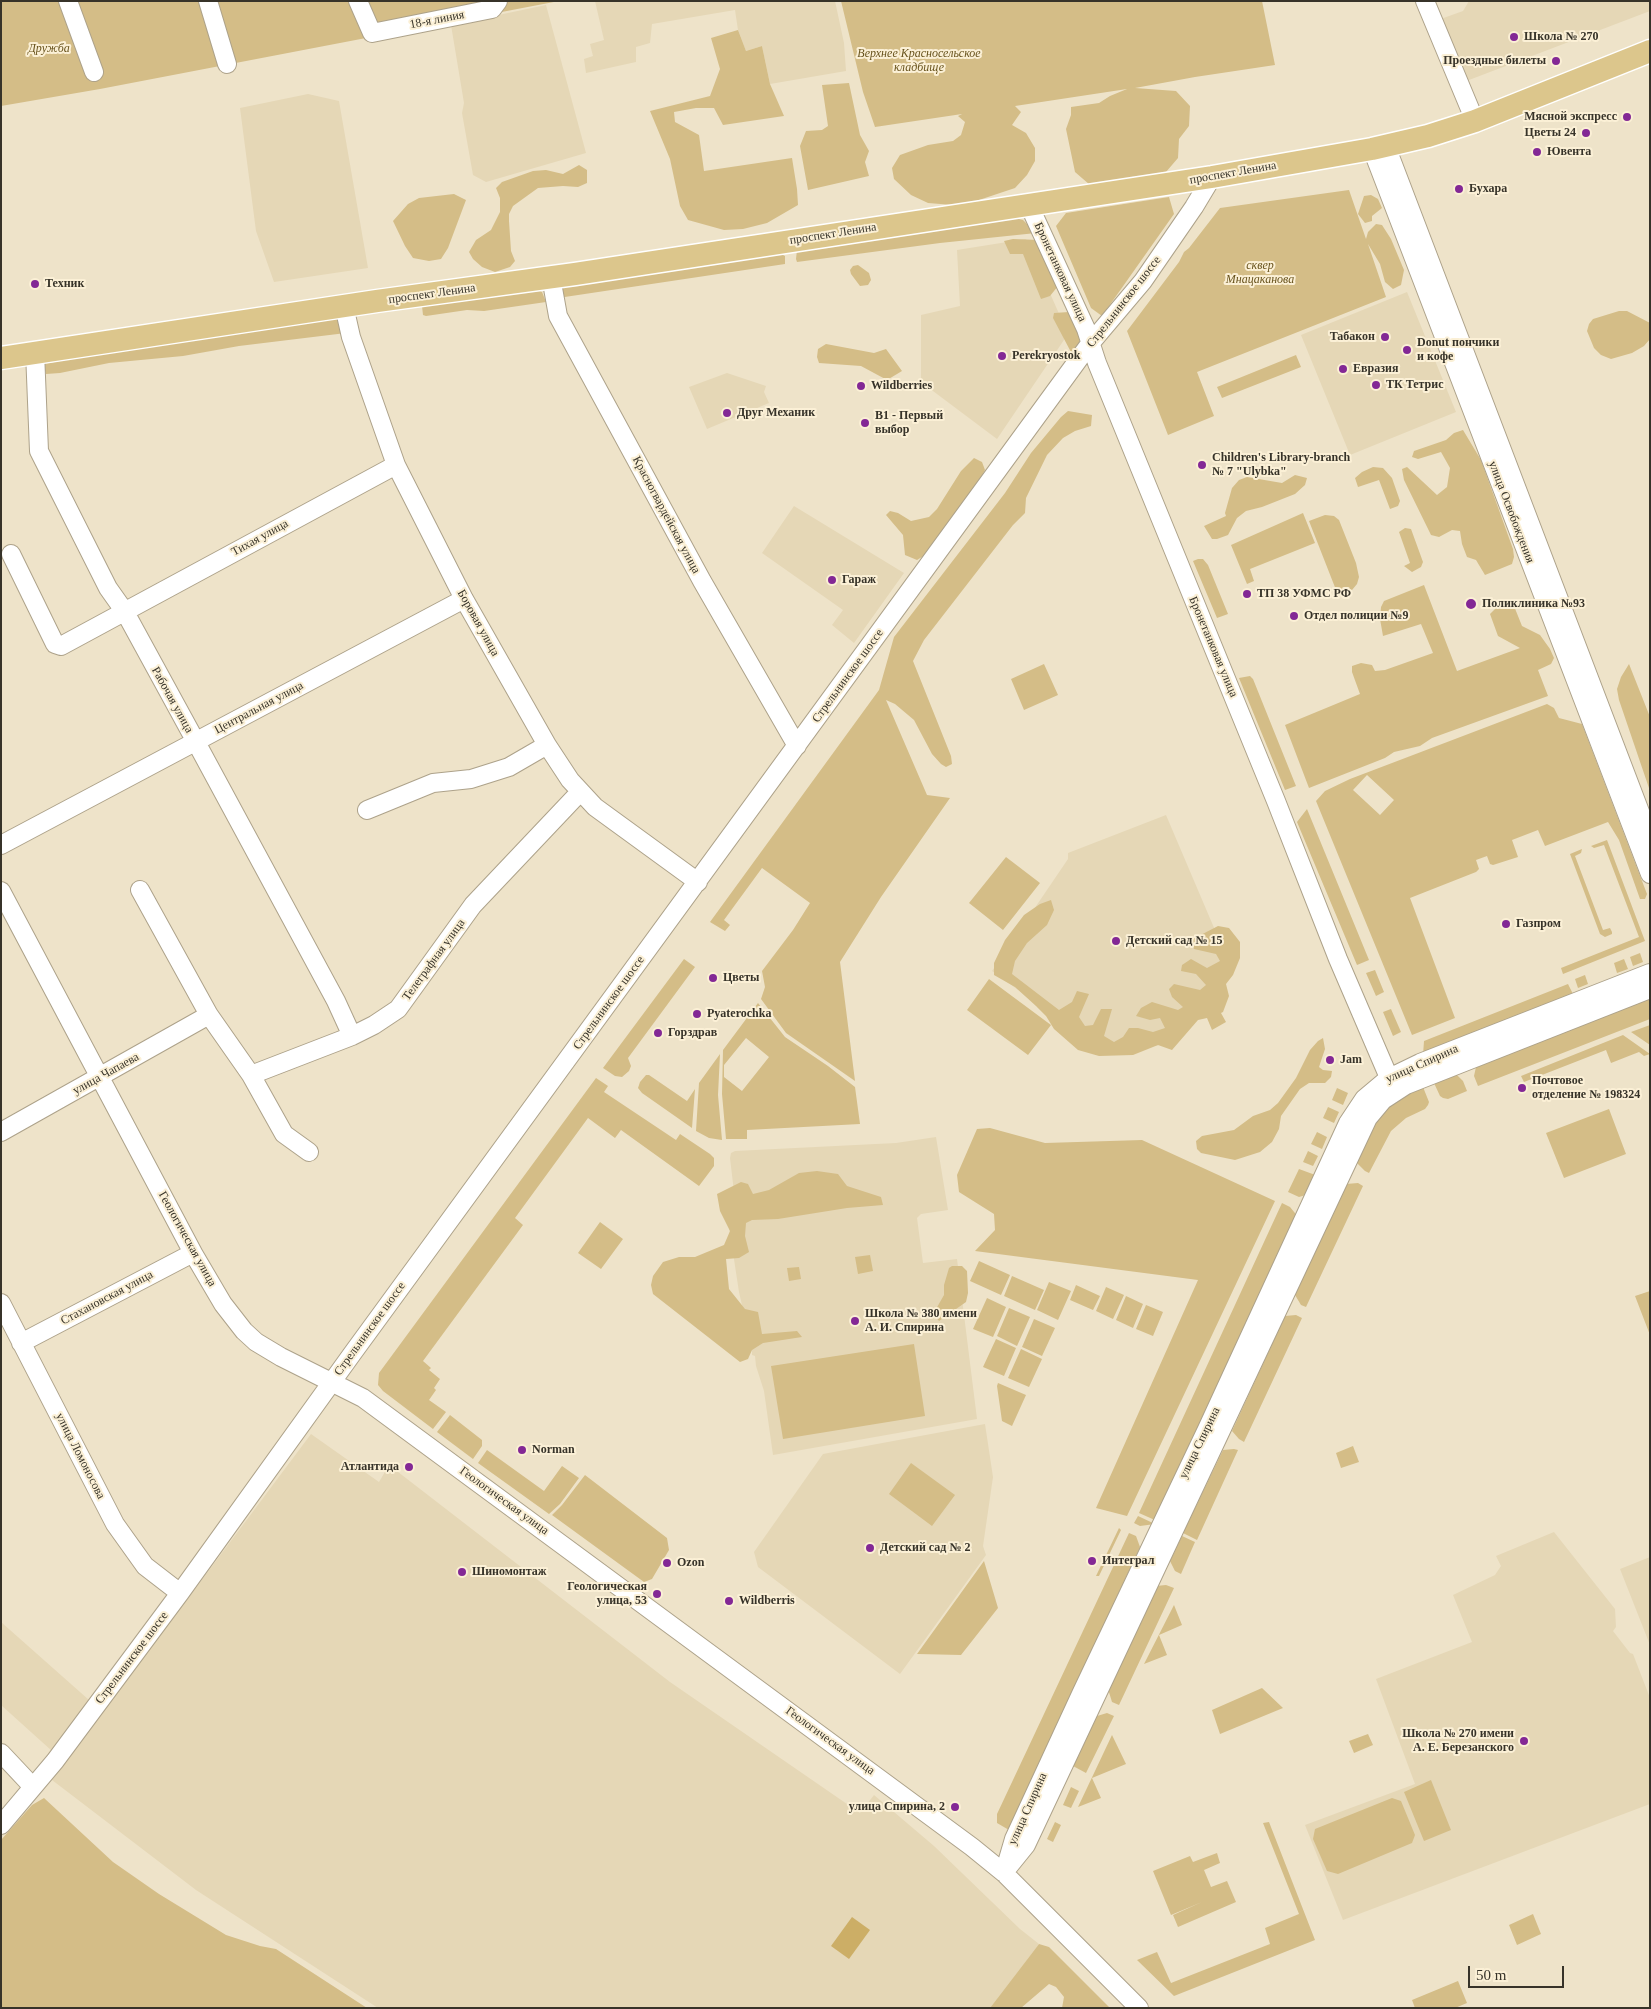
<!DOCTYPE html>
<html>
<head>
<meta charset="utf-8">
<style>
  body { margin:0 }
  #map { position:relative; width:1651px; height:2009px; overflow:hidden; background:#eee3c9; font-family:"Times New Roman",serif }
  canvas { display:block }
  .frame { position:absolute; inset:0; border:2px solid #373329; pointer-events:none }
  .scale { position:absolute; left:1468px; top:1966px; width:96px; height:22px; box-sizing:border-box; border:2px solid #373329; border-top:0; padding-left:6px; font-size:15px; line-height:18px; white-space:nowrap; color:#373329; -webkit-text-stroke:4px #fbf0d6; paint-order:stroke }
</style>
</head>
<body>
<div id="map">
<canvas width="1651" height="2009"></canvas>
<div class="frame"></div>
<div class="scale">50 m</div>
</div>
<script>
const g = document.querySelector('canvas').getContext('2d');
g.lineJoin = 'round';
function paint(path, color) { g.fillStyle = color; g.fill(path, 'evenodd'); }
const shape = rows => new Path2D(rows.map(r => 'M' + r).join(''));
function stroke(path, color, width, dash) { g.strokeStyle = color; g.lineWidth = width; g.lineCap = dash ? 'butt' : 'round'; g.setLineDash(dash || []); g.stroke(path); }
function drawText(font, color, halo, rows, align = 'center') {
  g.font = font + ' "Times New Roman",serif'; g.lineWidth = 4; g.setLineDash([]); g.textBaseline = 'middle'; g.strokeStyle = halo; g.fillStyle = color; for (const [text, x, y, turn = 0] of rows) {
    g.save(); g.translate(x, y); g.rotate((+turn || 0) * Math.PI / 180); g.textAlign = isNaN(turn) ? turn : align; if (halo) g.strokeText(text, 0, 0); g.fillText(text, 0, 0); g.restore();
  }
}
paint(shape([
  [595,1,835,1,844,43,846,71,770,84,762,46,746,51,738,30,735,10,652,24,650,43,636,47,636,62,586,73,584,59,593,56,590,44,604,40],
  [1469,1,1650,1,1650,11,1469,80,1462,79,1438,20,1463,11],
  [546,5,586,153,486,182,473,175,462,113,464,103,451,25],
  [308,94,339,101,368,268,274,282,256,231,240,108],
  [1026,239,1068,334,997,439,921,382,921,315,960,306,957,250],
  [1407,292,1456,412,1350,455,1301,335],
  [727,373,766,386,764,392,769,403,707,429,689,387],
  [794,506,904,573,854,643,832,625,843,610,762,553],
  [1166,815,1229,963,1165,1044,1108,1055,992,971,1068,859,1068,853],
  [936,1137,948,1210,921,1214,917,1218,923,1263,957,1259,977,1419,773,1455,764,1391,756,1366,755,1356,752,1355,752,1349,739,1292,724,1194,734,1192,730,1158,731,1153,735,1151,896,1143],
  [985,1424,993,1477,983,1546,986,1555,900,1674,758,1567,754,1552,823,1454],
  [311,1434,379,1482,389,1465,670,1682,860,1813,874,1795,934,1846,1020,1929,1039,1944,1036,1948,990,2008,378,2008,196,1890,52,1780],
  [1554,1532,1615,1609,1616,1627,1613,1631,1630,1653,1633,1654,1650,1698,1650,1804,1343,1920,1305,1825,1415,1784,1376,1679,1472,1642,1453,1595,1495,1575,1501,1566,1496,1556],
  [1650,1557,1650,1645,1620,1569],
  [1,1622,89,1700,52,1751,1,1705]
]), '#e5d7b6');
paint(shape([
  [1,1,559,1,100,89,1,106],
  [841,1,1262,1,1275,65,1195,77,1135,88,1176,91,1190,106,1189,126,1179,139,1178,158,1166,172,1090,185,1075,172,1066,129,1071,115,1071,107,1099,103,1110,96,1127,89,1015,106,1021,112,1012,125,1026,133,1035,148,1035,161,1027,175,1015,188,976,201,953,205,928,203,911,195,894,179,892,168,900,155,928,145,953,141,961,135,965,122,958,116,962,114,875,127,863,92],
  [738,30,746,51,762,46,770,84,784,116,723,125,714,108,696,108,674,112,675,122,699,135,704,171,792,158,797,189,798,205,767,223,743,229,724,230,688,220,680,206,670,159,650,111,710,96,720,69,711,38],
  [849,83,860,135,869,151,865,162,869,176,808,190,800,146,806,131,822,130,828,126,822,85],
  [579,165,587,170,587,183,578,187,563,186,538,188,513,206,509,214,509,221,511,251,515,261,510,267,495,272,482,267,473,259,469,252,476,240,491,230,500,212,500,198,496,188,502,182,533,171,546,170,563,174],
  [1349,190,1366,239,1368,232,1376,224,1382,225,1391,239,1404,270,1401,285,1393,289,1385,282,1380,264,1368,244,1386,297,1197,372,1214,416,1168,435,1127,331,1179,262,1184,252,1189,248,1220,208],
  [454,194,466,200,448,248,441,259,429,261,413,258,405,246,393,221,408,204,419,198],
  [1371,195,1378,199,1382,208,1372,216,1372,221,1365,223,1358,214,1364,196],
  [1169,197,1174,214,1102,316,1091,308,1056,226,1066,213],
  [1015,218,1023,220,1036,233,940,243,797,262,796,259,797,250],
  [1013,239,1039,240,1058,286,1050,296,1041,299,1023,254,1010,254,1004,241],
  [781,254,785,256,785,264,558,298,562,287],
  [858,265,869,273,871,280,868,285,860,286,851,274,850,270,853,266],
  [538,290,542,292,546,302,484,311,467,310,426,316,423,315,422,306],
  [1619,311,1627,311,1650,323,1650,339,1644,346,1632,353,1611,359,1601,355,1594,348,1587,331,1589,324,1593,319],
  [1069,312,1080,338,1079,343,1072,354,1053,318,1054,313],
  [336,318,343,324,346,333,239,346,183,356,109,363,60,373,46,374,43,364,127,349],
  [826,344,874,353,886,349,902,371,887,380,861,366,819,363,817,357,818,349],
  [1296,355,1301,367,1222,398,1217,387],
  [1068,411,1092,415,1091,426,1075,431,1063,438,1047,455,1026,498,1025,513,1013,525,924,640,913,661,951,756,952,764,946,767,941,764,932,754,914,720,895,704,886,700,927,795,950,798,881,897,840,962,855,1081,786,1033,761,999,765,987,762,971,793,930,810,903,762,868,724,920,730,925,725,931,710,922,879,690,894,637,1005,493,1031,453,1061,417],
  [1463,430,1481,460,1513,549,1514,557,1512,564,1485,575,1476,560,1467,557,1462,544,1460,531,1452,530,1439,537,1431,535,1404,480,1402,469,1407,467,1437,495,1447,487,1450,468,1441,452,1418,459,1412,457,1414,451,1446,440,1454,433],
  [974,458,982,462,985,470,963,510,925,555,917,560,905,555,903,535,886,515,890,511,898,513,911,521,929,517,937,509,961,471],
  [1373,467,1383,468,1392,478,1400,501,1398,506,1390,509,1379,480,1358,487,1355,478,1362,472],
  [1295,475,1307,478,1305,485,1295,494,1262,507,1246,511,1237,518,1228,535,1217,539,1212,539,1204,526,1226,516,1225,513,1232,488,1239,480,1247,477,1282,483],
  [1303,513,1315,543,1250,569,1254,581,1247,584,1231,545],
  [1325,515,1334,516,1339,520,1356,563,1359,577,1357,584,1352,590,1338,595,1309,521],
  [1405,528,1411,529,1423,562,1421,567,1412,572,1404,566,1410,563,1399,532],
  [1198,559,1203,559,1208,565,1228,614,1217,618,1193,561],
  [1424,585,1457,671,1520,648,1498,636,1490,614,1498,606,1512,601,1522,626,1540,635,1550,649,1554,658,1551,664,1538,670,1548,696,1432,738,1420,746,1394,752,1385,758,1309,788,1285,725,1360,694,1352,672,1352,666,1361,663,1372,665,1375,671,1385,670,1433,653,1421,624,1383,636,1380,619,1381,607,1384,601],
  [1044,664,1058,695,1024,710,1011,679],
  [1629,664,1650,717,1650,791,1619,700,1617,689,1621,677],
  [1250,676,1253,679,1296,786,1285,790,1239,678],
  [1547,704,1554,708,1559,718,1582,724,1647,894,1645,899,1640,899,1619,840,1608,822,1545,846,1538,830,1512,840,1518,857,1493,865,1490,864,1487,856,1476,860,1479,869,1476,872,1410,898,1455,1018,1412,1035,1316,801,1325,791,1350,779],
  [1367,775,1394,800,1380,815,1353,790],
  [1307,809,1369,960,1357,965,1297,822],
  [1607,840,1645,941,1563,974,1561,968,1639,937,1604,845,1594,848,1591,846],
  [1582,849,1581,853,1575,856,1603,930,1610,928,1612,932,1612,934,1605,937,1600,934,1570,854],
  [1006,857,1040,883,1003,930,969,903],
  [1051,900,1054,910,1047,925,1027,943,1015,961,1012,974,1059,1010,1072,1002,1077,991,1089,994,1079,1017,1085,1026,1093,1025,1101,1009,1112,1009,1104,1036,1114,1042,1123,1037,1129,1028,1138,1028,1153,1032,1165,1028,1160,1018,1150,1020,1136,1016,1141,1008,1152,1002,1178,1010,1183,1007,1172,997,1169,989,1174,984,1200,990,1206,985,1196,974,1181,971,1182,965,1191,959,1207,968,1220,961,1216,954,1194,949,1191,940,1218,926,1229,928,1240,942,1240,958,1233,975,1226,984,1229,996,1223,1012,1221,1013,1226,1022,1212,1030,1207,1018,1198,1020,1172,1050,1158,1045,1133,1055,1099,1056,1078,1050,1054,1029,1046,1016,1036,1006,1015,987,994,975,994,963,1005,940,1024,915,1040,904],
  [1640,953,1643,962,1633,966,1630,957],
  [684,959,695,967,628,1058,631,1066,629,1071,622,1077,615,1076,603,1068],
  [1624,959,1628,969,1617,973,1614,963],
  [1375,970,1384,992,1376,996,1366,973],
  [1585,975,1588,984,1578,988,1575,979],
  [989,979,1051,1025,1028,1055,967,1010],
  [1568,984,1574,996,1423,1055,1424,1041],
  [1650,998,1650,1019,1478,1086,1474,1076,1476,1067],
  [758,1003,785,1037,828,1066,855,1087,860,1124,747,1130,747,1139,726,1139,722,1094,723,1050],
  [746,1038,769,1057,742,1091,724,1077,724,1065],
  [1391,1009,1401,1032,1393,1036,1383,1012],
  [1650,1025,1650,1045,1631,1032],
  [1623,1035,1650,1054,1644,1056,1639,1052,1611,1063,1606,1050,1524,1082,1521,1076],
  [1323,1038,1325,1049,1319,1067,1323,1070,1332,1071,1331,1077,1325,1083,1309,1083,1300,1089,1281,1116,1279,1129,1272,1142,1260,1152,1235,1160,1201,1153,1197,1149,1196,1141,1202,1136,1234,1130,1253,1116,1270,1110,1278,1103,1296,1078,1310,1050,1318,1041],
  [720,1054,718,1095,722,1140,709,1138,696,1131,699,1083],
  [1456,1074,1463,1081,1467,1091,1448,1099,1443,1098,1440,1096,1434,1083],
  [646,1075,649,1075,687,1101,695,1089,692,1128,642,1093,638,1088,640,1082],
  [596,1078,608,1086,604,1092,676,1140,680,1134,710,1154,714,1158,714,1166,699,1186,621,1130,615,1138,588,1118,515,1218,523,1225,423,1361,431,1368,429,1370,440,1379,434,1388,436,1390,429,1400,446,1412,433,1429,383,1391,378,1385,379,1373],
  [1423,1087,1429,1102,1428,1105,1425,1109,1406,1118,1391,1131,1369,1173,1365,1171,1356,1162,1373,1125,1383,1111,1399,1099],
  [1337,1088,1348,1093,1343,1105,1332,1100],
  [1328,1107,1339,1112,1334,1123,1323,1118],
  [1609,1109,1626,1154,1564,1178,1546,1133],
  [990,1128,1045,1143,1142,1140,1275,1201,1127,1516,1096,1508,1198,1280,975,1251,995,1230,994,1214,959,1192,957,1175,977,1129],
  [1317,1132,1327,1137,1322,1149,1311,1144],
  [1308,1151,1318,1156,1313,1166,1303,1162],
  [1299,1169,1318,1176,1309,1194,1299,1197,1288,1192],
  [817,1171,838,1174,847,1186,881,1197,883,1205,847,1208,778,1219,752,1220,746,1223,745,1236,749,1252,739,1258,726,1259,729,1289,745,1309,758,1312,762,1334,797,1331,802,1337,763,1343,752,1350,748,1359,740,1362,653,1294,651,1285,653,1276,663,1262,679,1257,695,1257,724,1245,730,1231,720,1211,717,1194,741,1182,748,1184,753,1194,769,1190,799,1173],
  [1358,1183,1363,1186,1306,1307,1301,1305,1295,1295,1346,1184],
  [1282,1203,1290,1207,1299,1218,1157,1521,1139,1513],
  [600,1222,623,1239,601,1269,578,1253],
  [870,1255,873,1271,858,1274,855,1257],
  [979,1261,1010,1275,1001,1295,970,1281],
  [952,1266,962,1266,967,1271,968,1293,966,1302,939,1321,935,1316,936,1309,944,1295,944,1285,949,1268],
  [799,1267,801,1279,789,1281,787,1268],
  [1012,1276,1044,1290,1035,1310,1004,1296],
  [1049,1282,1071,1291,1058,1320,1037,1310],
  [1076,1285,1100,1296,1093,1310,1070,1300],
  [1106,1287,1124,1295,1113,1319,1096,1311],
  [1650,1291,1650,1335,1635,1296],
  [1126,1296,1143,1304,1133,1328,1116,1320],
  [987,1298,1006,1307,993,1337,973,1329],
  [1146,1305,1163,1312,1153,1336,1136,1329],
  [1009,1308,1030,1317,1017,1346,997,1336],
  [1296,1315,1302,1318,1244,1442,1239,1439,1232,1431,1285,1316],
  [1034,1319,1055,1328,1042,1356,1022,1347],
  [996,1339,1016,1348,1004,1376,983,1367],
  [914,1344,925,1416,783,1439,771,1366],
  [1021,1349,1042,1359,1029,1387,1008,1378],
  [998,1383,1026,1395,1012,1426,1002,1421,997,1386],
  [450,1415,482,1440,482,1446,473,1459,437,1432],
  [1353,1446,1359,1462,1341,1468,1336,1453],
  [1234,1449,1238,1450,1197,1540,1183,1533,1223,1450],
  [487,1450,544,1491,562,1466,579,1478,560,1504,549,1514,478,1463],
  [911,1463,955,1495,932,1526,889,1494],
  [585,1475,667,1538,669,1550,652,1579,644,1582,552,1515,562,1505],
  [1138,1516,1155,1524,1140,1526,1134,1523],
  [1119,1528,1121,1530,1099,1576,1096,1576],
  [1129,1533,1136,1536,1140,1547,1009,1830,997,1823,997,1814],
  [1182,1536,1195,1542,1181,1574,1175,1571,1170,1561],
  [984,1561,998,1608,961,1655,917,1654],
  [1166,1585,1174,1588,1119,1705,1112,1702,1108,1689,1156,1586],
  [1174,1605,1182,1625,1159,1635,1167,1655,1144,1664],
  [1262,1688,1283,1708,1220,1734,1212,1710],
  [1107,1713,1114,1716,1086,1773,1073,1766,1097,1716],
  [1368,1734,1373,1745,1354,1753,1349,1741],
  [1112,1735,1126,1764,1092,1778,1101,1798,1078,1807],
  [1431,1780,1451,1830,1424,1841,1404,1792],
  [1071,1787,1079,1791,1071,1808,1063,1805],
  [44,1798,113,1862,159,1894,226,1935,260,1946,276,1949,367,2008,1,2008,1,1840,32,1805],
  [1392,1798,1401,1801,1415,1835,1412,1843,1338,1874,1327,1871,1313,1839,1315,1829],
  [1055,1822,1061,1825,1053,1842,1047,1839],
  [1269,1822,1315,1940,1174,1996,1137,1960,1157,1952,1171,1983,1270,1944,1265,1928,1299,1914,1263,1823],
  [1217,1853,1220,1863,1204,1870,1211,1887,1227,1881,1236,1902,1178,1927,1173,1915,1202,1902,1171,1915,1153,1871,1190,1856,1193,1862],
  [1533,1914,1541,1934,1517,1945,1509,1925],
  [1039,1944,1049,1947,1110,2008,1062,2008,1064,1997,1056,1987,1049,1984,1021,2008,990,2008],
  [1458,1981,1467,2003,1455,2008,1415,2008,1412,2000]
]), '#d4bd87');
paint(shape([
  [852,1917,870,1930,849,1959,831,1946]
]), '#ccae66');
const minor = shape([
  [68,1,94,72],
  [208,1,227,64],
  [358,1,372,33,492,9,498,1],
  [1425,1,1475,121],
  [1386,146,1650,838],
  [1372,149,1650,874],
  [1029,205,1086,329,1097,363,1276,801,1338,959,1393,1087],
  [551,277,558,316,702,581,797,746],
  [344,306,351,337,396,465,464,599,547,745,570,780,595,807,698,882],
  [35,352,39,451,108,588,125,612,196,742,336,1001,352,1036],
  [11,554,55,644,61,646,396,465],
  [367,810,433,783,471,779,509,767,547,745],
  [1,845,464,599],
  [140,890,209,1015,251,1075,284,1134,309,1152],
  [1,891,193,1253,223,1304,244,1331,256,1342,281,1357,363,1398,972,1847,1004,1873,1139,2008],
  [251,1075,352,1036,374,1025,398,1009,473,905,580,792],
  [1,1132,209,1015],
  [1,1303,115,1524,145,1566,180,1593],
  [21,1343,193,1253],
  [1,1753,33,1787],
  [1,1825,55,1761,180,1593,352,1354,1089,345,1143,281,1194,207,1212,177],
  [1009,1866,1026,1845,1368,1118,1383,1100,1406,1085,1650,989],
  [1004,1873,1014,1839,1081,1694,1207,1429,1348,1123,1364,1099,1389,1078,1420,1063,1650,973]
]);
const major = shape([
  [1,358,377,301,575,274,1212,177,1372,149,1428,136,1475,121,1650,51]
]);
stroke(minor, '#ada28a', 20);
stroke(major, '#fff', 25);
stroke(minor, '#fff', 18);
stroke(major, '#dcc68c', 22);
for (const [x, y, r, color] of [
  [1514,37,5,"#832895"],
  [1556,61,5,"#832895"],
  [1627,117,5,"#832895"],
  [1586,133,5,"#832895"],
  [1537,152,5,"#832895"],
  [1459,189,5,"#832895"],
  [35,284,5,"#832895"],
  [1385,337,5,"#832895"],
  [1407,350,5,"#832895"],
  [1002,356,5,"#832895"],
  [1343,369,5,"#832895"],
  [1376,385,5,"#832895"],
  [861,386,5,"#832895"],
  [727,413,5,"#832895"],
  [865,423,5,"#832895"],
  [1202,465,5,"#832895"],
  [832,580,5,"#832895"],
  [1247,594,5,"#832895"],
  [1471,604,6,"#832895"],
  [1294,616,5,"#832895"],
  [1506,924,5,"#832895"],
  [1116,941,5,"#832895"],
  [713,978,5,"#832895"],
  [697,1014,5,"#832895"],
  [658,1033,5,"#832895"],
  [1330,1060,5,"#832895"],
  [1522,1088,5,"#832895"],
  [855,1321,5,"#832895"],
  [522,1450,5,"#832895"],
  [409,1467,5,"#832895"],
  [870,1548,5,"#832895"],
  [1092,1561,5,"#832895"],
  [667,1563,5,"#832895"],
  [462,1572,5,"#832895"],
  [657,1594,5,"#832895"],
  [729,1601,5,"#832895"],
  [1524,1741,5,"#832895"],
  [955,1807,5,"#832895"]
]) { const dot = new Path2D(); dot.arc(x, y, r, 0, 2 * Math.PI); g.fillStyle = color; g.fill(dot); stroke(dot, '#fbf0d6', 2); }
drawText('12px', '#373329', '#fbf0d6', [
  ["18-я линия",437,20,-11],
  ["проспект Ленина",1233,173,-10],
  ["проспект Ленина",833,234,-9],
  ["Бронетанковая улица",1060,272,65],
  ["проспект Ленина",432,294,-8],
  ["Стрельнинское шоссе",1124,302,-52],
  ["улица Освобождения",1511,512,69],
  ["Красногвардейская улица",666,515,62],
  ["Тихая улица",260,538,-29],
  ["Боровая улица",478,623,61],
  ["Бронетанковая улица",1213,647,67],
  ["Стрельнинское шоссе",848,676,-54],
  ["Рабочая улица",172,700,61],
  ["Центральная улица",259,708,-28],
  ["Телеграфная улица",434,960,-54],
  ["Стрельнинское шоссе",609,1003,-54],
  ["улица Спирина",1422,1064,-24],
  ["улица Чапаева",106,1074,-29],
  ["Геологическая улица",187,1239,61],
  ["Стахановская улица",107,1298,-28],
  ["Стрельнинское шоссе",370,1329,-54],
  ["улица Спирина",1200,1443,-64],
  ["улица Ломоносова",80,1456,63],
  ["Геологическая улица",504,1501,36],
  ["Стрельнинское шоссе",132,1658,-53],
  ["Геологическая улица",830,1741,36],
  ["улица Спирина",1028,1809,-66]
]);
drawText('bold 12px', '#373329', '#fbf0d6', [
  ["Школа № 270",1524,37],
  ["Проездные билеты",1546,61,"right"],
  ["Мясной экспресс",1617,117,"right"],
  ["Цветы 24",1576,133,"right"],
  ["Ювента",1547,152],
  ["Бухара",1469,189],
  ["Техник",45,284],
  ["Табакон",1375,337,"right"],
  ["Donut пончики",1417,343],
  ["и кофе",1417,357],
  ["Perekryostok",1012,356],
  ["Евразия",1353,369],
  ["ТК Тетрис",1386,385],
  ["Wildberries",871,386],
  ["Друг Механик",737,413],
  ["В1 - Первый",875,416],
  ["выбор",875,430],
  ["Children's Library-branch",1212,458],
  ["№ 7 \"Ulybka\"",1212,472],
  ["Гараж",842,580],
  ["ТП 38 УФМС РФ",1257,594],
  ["Поликлиника №93",1482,604],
  ["Отдел полиции №9",1304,616],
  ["Газпром",1516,924],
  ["Детский сад № 15",1126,941],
  ["Цветы",723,978],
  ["Pyaterochka",707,1014],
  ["Горздрав",668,1033],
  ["Jam",1340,1060],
  ["Почтовое",1532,1081],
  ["отделение № 198324",1532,1095],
  ["Школа № 380 имени",865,1314],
  ["А. И. Спирина",865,1328],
  ["Norman",532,1450],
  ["Атлантида",399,1467,"right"],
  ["Детский сад № 2",880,1548],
  ["Интеграл",1102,1561],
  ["Ozon",677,1563],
  ["Шиномонтаж",472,1572],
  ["Геологическая",647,1587,"right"],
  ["улица, 53",647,1601,"right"],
  ["Wildberris",739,1601],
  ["Школа № 270 имени",1514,1734,"right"],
  ["А. Е. Березанского",1514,1748,"right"],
  ["улица Спирина, 2",945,1807,"right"]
], 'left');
drawText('italic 12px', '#69541e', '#fbf0d6', [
  ["Дружба",49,49],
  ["Верхнее Красносельское",919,54],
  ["кладбище",919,68],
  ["сквер",1260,266],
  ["Мнацаканова",1260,280]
]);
</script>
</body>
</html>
